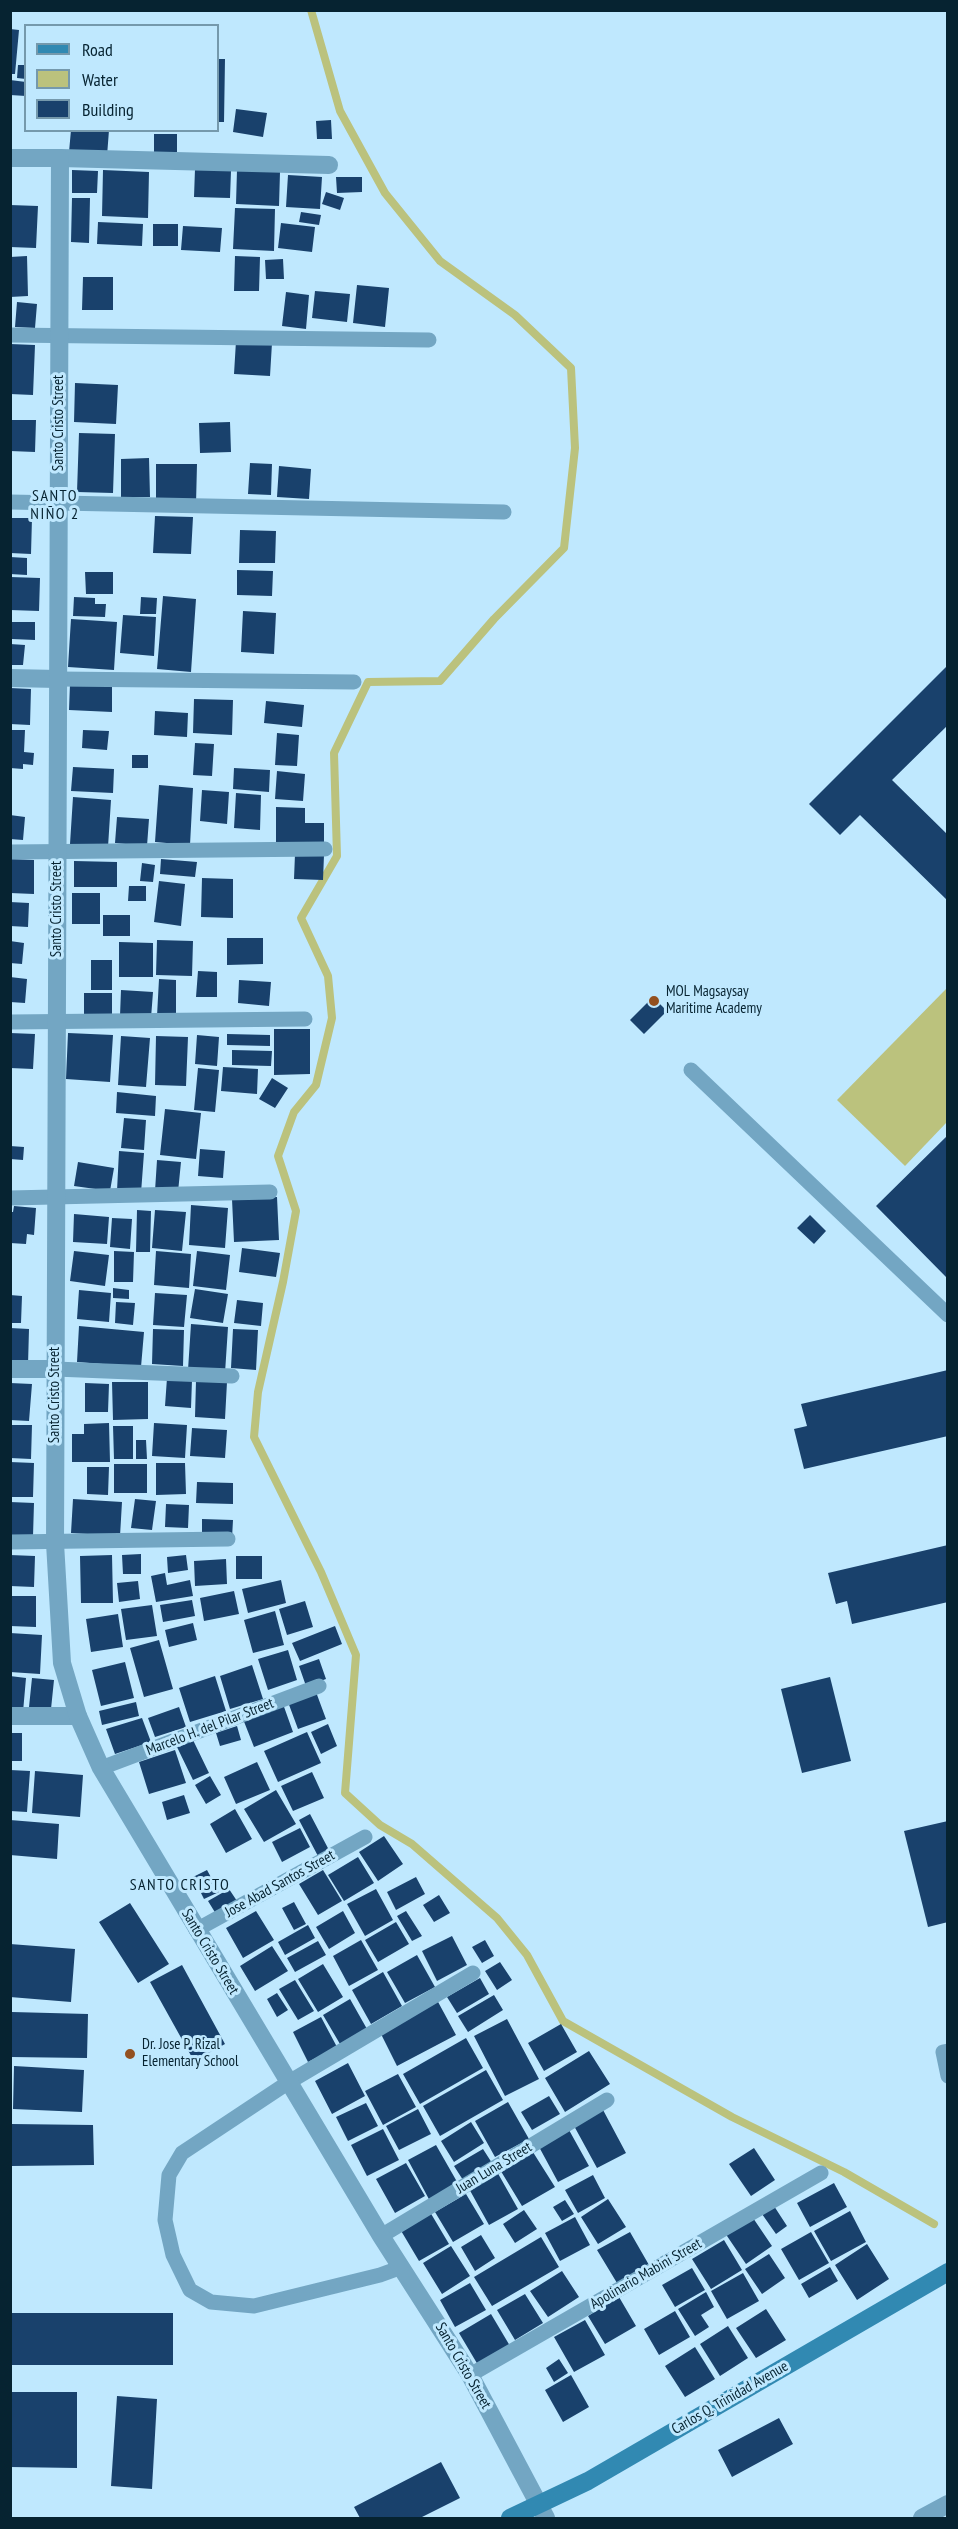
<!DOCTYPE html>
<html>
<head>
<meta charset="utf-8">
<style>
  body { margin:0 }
  #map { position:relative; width:958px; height:2529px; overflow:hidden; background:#bfe8fe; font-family:"PT Sans Narrow",sans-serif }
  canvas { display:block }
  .frame { position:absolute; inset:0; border:12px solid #062331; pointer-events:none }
  .legend { position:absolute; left:24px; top:24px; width:195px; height:108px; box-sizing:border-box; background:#bfe8fe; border:2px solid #7599ac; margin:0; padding:8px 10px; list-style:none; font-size:18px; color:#062331 }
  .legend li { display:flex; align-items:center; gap:12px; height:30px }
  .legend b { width:30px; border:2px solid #7599ac }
</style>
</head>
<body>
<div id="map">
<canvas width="958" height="2529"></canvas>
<div class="frame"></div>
<ul class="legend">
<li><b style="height:8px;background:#3189b2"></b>Road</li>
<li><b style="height:16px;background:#bbc27d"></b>Water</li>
<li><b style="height:16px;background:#19416c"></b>Building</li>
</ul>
</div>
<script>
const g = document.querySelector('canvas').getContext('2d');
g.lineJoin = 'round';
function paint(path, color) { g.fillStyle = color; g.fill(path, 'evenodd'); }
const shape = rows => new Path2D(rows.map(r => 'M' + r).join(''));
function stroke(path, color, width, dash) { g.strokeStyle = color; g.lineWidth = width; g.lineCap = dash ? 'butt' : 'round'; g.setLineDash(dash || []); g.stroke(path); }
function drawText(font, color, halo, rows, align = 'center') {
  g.font = font + ' "PT Sans Narrow",sans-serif'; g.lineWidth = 6; g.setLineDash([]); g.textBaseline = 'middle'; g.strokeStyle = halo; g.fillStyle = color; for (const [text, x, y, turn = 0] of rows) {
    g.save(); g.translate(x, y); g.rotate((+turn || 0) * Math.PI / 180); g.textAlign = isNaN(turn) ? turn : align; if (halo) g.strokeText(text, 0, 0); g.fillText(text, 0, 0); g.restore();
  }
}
paint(shape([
  [947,988,947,1122,905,1166,837,1100]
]), '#bbc27d');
stroke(shape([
  [311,10,340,111,385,193,440,261,515,315,571,368,575,448,564,548,494,619,440,681,368,682,334,753,337,856,301,918,328,976,332,1018,316,1085,294,1112,278,1156,296,1211,283,1282,258,1392,254,1437,321,1572,356,1655,345,1793,380,1825,412,1844,497,1918,527,1955,563,2021,732,2117,844,2172,934,2224]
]), '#bbc27d', 8);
paint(shape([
  [10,29,19,30,15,74,10,74],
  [218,59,225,59,224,122,218,122],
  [18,65,26,65,26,79,17,78],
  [10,80,26,82,26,96,10,95],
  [236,109,267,113,263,137,233,132],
  [331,120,332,139,317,139,316,121],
  [71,130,109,130,107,156,69,152],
  [154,134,177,134,177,152,154,152],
  [195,169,231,171,230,198,194,197],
  [72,170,98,171,97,193,72,193],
  [103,170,149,172,148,218,102,216],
  [237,170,280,172,279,206,236,204],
  [288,175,322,177,320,209,286,207],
  [336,177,362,177,362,192,337,193],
  [326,192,344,198,340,210,322,204],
  [72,198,90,198,89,243,71,242],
  [10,205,38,206,36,248,10,247],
  [235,208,275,209,274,251,233,249],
  [301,212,321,215,319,225,299,222],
  [98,222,143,224,142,246,97,244],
  [281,223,315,227,312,252,278,248],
  [153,224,178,224,178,246,153,246],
  [183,226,222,228,220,252,181,250],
  [27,256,28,296,10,297,10,257],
  [235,256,260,257,259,291,234,291],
  [283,259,284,279,266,279,265,260],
  [83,277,113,277,113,310,82,310],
  [357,285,389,288,385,327,353,323],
  [315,291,350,294,347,322,312,318],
  [286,292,309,295,306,329,282,326],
  [17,302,37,304,35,328,15,327],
  [236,341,272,343,270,376,234,374],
  [10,344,35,345,33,395,10,394],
  [75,383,118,385,116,424,74,422],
  [10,420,36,420,35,452,10,451],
  [230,422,231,452,200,453,199,423],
  [79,433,115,434,113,493,77,492],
  [149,458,150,497,121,497,121,459],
  [250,463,272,464,271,495,248,494],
  [156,464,197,464,196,504,156,504],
  [279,466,311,469,309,499,277,497],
  [155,516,193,517,191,554,153,553],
  [10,518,32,518,31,554,10,553],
  [240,530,276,531,275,563,239,563],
  [10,557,27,558,27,575,10,574],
  [237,570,273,571,272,596,237,595],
  [85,572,113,572,113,594,86,594],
  [10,577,40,578,39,611,10,610],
  [163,596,196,599,191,672,157,669],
  [74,597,95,598,95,604,106,604,105,617,73,616],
  [141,597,157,598,156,614,140,614],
  [243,611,276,613,274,654,241,652],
  [123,615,156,617,154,656,120,653],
  [71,619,117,622,114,670,68,667],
  [12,622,35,622,35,640,12,639],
  [10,644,25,645,23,665,10,665],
  [948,665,948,725,892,780,948,835,948,901,860,815,840,835,809,804],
  [70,684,112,686,112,712,69,710],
  [10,688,31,689,30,725,10,724],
  [194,699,233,700,232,735,193,733],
  [266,701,304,705,302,727,264,723],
  [155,711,188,713,187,737,154,735],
  [10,730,25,730,24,752,34,753,33,765,23,764,23,769,10,768],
  [83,730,109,731,107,750,82,748],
  [277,733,299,735,297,766,275,765],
  [195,743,214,744,212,776,193,775],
  [132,755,148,755,148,768,132,768],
  [73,767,114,769,113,793,71,791],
  [234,768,270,770,269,792,233,789],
  [277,771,305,774,303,801,275,799],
  [159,785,193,788,190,845,155,842],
  [202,790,229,792,227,824,200,821],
  [236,793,261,795,260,830,234,828],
  [73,797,111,800,108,847,70,844],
  [276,807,305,808,305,823,324,823,324,845,276,845],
  [10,815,25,817,23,840,10,839],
  [117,817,149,819,147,846,115,843],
  [295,854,324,855,323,880,294,879],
  [10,859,34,860,34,894,10,893],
  [161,859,197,862,195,877,160,874],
  [74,861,117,862,117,887,74,887],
  [142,863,155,865,153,882,140,881],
  [202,878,233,879,233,918,201,917],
  [159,881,185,884,181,926,154,922],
  [129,886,146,886,146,901,128,901],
  [72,893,100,893,100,924,72,924],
  [10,902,29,903,28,927,10,926],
  [103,915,130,915,130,936,103,936],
  [227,938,263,938,263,964,227,965],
  [157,940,193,941,192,976,156,975],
  [10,941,24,943,22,964,10,963],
  [119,942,153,943,153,977,119,977],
  [91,960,112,960,112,990,91,990],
  [198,971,217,972,217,997,196,997],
  [10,977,27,979,25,1003,10,1002],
  [159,979,176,980,176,1017,157,1016],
  [239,980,271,982,269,1006,238,1003],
  [121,990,153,992,151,1018,120,1016],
  [84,993,112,993,112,1018,84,1017],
  [653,997,667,1011,644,1034,630,1020],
  [274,1029,310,1029,310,1074,274,1075],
  [10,1033,35,1034,33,1069,10,1068],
  [68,1033,113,1035,110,1082,66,1079],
  [227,1034,270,1035,270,1046,227,1045],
  [197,1035,219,1037,217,1066,195,1064],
  [121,1036,150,1038,146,1087,118,1085],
  [156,1036,188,1037,186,1086,155,1085],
  [232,1050,272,1051,271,1066,232,1065],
  [223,1067,258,1069,257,1094,221,1091],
  [198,1068,219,1070,215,1112,194,1110],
  [272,1078,288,1088,275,1108,259,1099],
  [117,1092,156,1096,155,1116,116,1113],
  [165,1109,201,1113,196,1159,160,1155],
  [124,1118,146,1120,144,1150,121,1148],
  [948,1135,948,1276,946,1277,876,1206],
  [10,1146,24,1147,23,1160,10,1159],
  [200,1149,225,1151,223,1178,198,1176],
  [119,1151,144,1153,141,1193,117,1191],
  [157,1160,181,1162,178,1192,155,1191],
  [78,1162,114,1168,110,1191,74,1186],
  [277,1197,279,1240,234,1242,232,1199],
  [191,1205,228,1208,225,1248,189,1245],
  [14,1206,36,1208,34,1235,27,1234,26,1244,10,1243,10,1212,13,1212],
  [137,1210,151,1211,150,1252,136,1252],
  [155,1210,186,1212,182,1251,152,1248],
  [74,1214,109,1217,107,1244,73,1242],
  [810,1215,826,1231,814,1244,797,1228],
  [112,1218,132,1219,130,1249,110,1247],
  [242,1248,280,1253,276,1277,239,1272],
  [74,1251,109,1255,105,1286,70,1281],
  [114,1251,134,1252,133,1282,114,1282],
  [156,1251,191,1254,189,1288,154,1285],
  [197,1251,230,1255,226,1290,193,1286],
  [113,1288,129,1290,129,1299,113,1298],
  [195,1289,228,1294,223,1323,190,1318],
  [79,1290,111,1293,109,1322,77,1319],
  [155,1293,187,1295,184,1327,153,1325],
  [10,1295,22,1296,21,1323,10,1323],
  [237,1300,263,1303,261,1326,234,1323],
  [116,1302,135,1303,133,1325,115,1323],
  [191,1324,228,1327,225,1373,188,1370],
  [79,1326,144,1332,141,1367,77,1362],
  [10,1328,29,1329,28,1365,10,1364],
  [153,1329,184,1330,183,1366,152,1364],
  [233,1329,258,1330,256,1370,231,1368],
  [948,1370,948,1436,804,1469,794,1429,807,1426,801,1404],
  [167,1378,192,1380,191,1408,165,1406],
  [196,1381,227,1382,225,1419,195,1417],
  [112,1382,148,1382,148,1419,113,1420],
  [10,1383,32,1384,29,1421,10,1420],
  [85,1383,109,1384,108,1412,85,1412],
  [109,1423,110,1462,72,1462,72,1434,84,1434,84,1424],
  [154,1423,187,1425,185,1458,152,1456],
  [10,1425,32,1425,31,1459,10,1458],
  [113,1426,133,1426,133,1459,114,1459],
  [192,1428,227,1430,225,1458,190,1456],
  [136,1440,146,1440,147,1459,136,1459],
  [10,1462,34,1463,33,1497,10,1497],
  [156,1463,185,1463,186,1494,156,1495],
  [114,1464,147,1464,147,1493,114,1493],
  [87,1467,109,1467,108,1495,87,1494],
  [197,1482,233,1483,233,1504,196,1503],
  [73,1499,122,1502,120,1536,71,1533],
  [135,1499,156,1501,152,1530,131,1528],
  [10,1502,34,1503,33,1536,10,1536],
  [166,1504,189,1505,188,1528,165,1527],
  [202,1519,233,1520,232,1538,202,1537],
  [948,1545,948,1602,852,1624,847,1601,836,1604,828,1573],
  [141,1554,141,1574,123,1574,122,1555],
  [10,1555,35,1556,34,1587,10,1586],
  [112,1555,113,1603,81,1603,80,1556],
  [186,1555,188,1570,168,1573,167,1557],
  [236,1556,262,1556,262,1579,236,1579],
  [226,1559,227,1584,195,1586,194,1561],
  [165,1573,167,1585,190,1580,193,1596,156,1602,151,1576],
  [281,1580,286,1603,248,1613,242,1589],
  [138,1581,140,1599,119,1602,117,1583],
  [234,1591,239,1614,204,1621,200,1598],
  [10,1596,36,1596,36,1627,10,1626],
  [192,1600,195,1616,163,1622,160,1605],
  [305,1601,313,1627,287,1635,279,1609],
  [152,1605,157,1636,126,1640,121,1609],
  [275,1611,284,1645,253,1653,244,1620],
  [118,1614,123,1647,91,1652,86,1619],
  [193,1623,197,1640,169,1647,165,1630],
  [335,1626,342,1644,300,1661,292,1643],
  [10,1633,42,1635,40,1674,10,1672],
  [159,1640,173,1689,144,1697,130,1648],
  [288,1650,297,1680,268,1690,258,1659],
  [319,1659,326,1679,306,1686,299,1666],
  [125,1662,134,1698,101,1706,92,1670],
  [252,1665,263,1699,230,1709,220,1676],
  [10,1676,26,1678,23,1712,10,1711],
  [215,1676,226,1711,190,1722,179,1688],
  [830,1677,851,1761,802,1773,781,1689],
  [32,1678,54,1680,51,1709,29,1707],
  [316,1692,326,1719,298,1729,288,1702],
  [136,1702,139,1716,102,1725,99,1711],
  [283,1704,293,1732,254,1747,243,1719],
  [179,1707,186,1727,155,1737,148,1718],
  [142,1718,151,1742,115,1754,106,1729],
  [328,1724,337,1746,321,1754,311,1732],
  [237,1726,241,1740,220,1746,216,1733],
  [307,1732,321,1763,278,1782,264,1751],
  [10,1733,22,1733,22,1761,10,1761],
  [193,1740,209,1773,193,1780,177,1747],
  [175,1750,186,1783,149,1794,139,1762],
  [257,1762,270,1790,236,1804,224,1777],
  [10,1770,30,1771,27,1812,10,1811],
  [35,1771,83,1775,80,1817,32,1813],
  [312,1772,324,1798,293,1811,281,1786],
  [210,1776,221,1795,206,1804,195,1785],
  [276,1790,296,1824,264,1842,244,1809],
  [184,1795,190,1813,167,1820,162,1802],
  [235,1809,252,1839,226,1853,210,1824],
  [310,1814,330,1852,319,1858,299,1820],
  [10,1820,59,1824,57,1859,10,1855],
  [948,1821,948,1922,928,1927,904,1831],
  [300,1828,310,1847,282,1862,272,1842],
  [384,1836,403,1864,378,1881,359,1852],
  [358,1857,374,1883,344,1901,328,1875],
  [207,1870,219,1892,204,1899,193,1877],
  [323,1870,342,1901,318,1915,299,1884],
  [416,1877,425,1894,396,1910,387,1892],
  [229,1889,237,1901,216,1914,208,1901],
  [376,1889,393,1920,365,1936,347,1904],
  [439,1895,450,1913,434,1922,423,1905],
  [294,1902,306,1924,294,1930,282,1908],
  [130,1903,169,1964,138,1983,99,1922],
  [256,1911,274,1940,243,1958,226,1928],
  [343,1911,355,1933,329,1949,316,1927],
  [406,1911,422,1936,412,1941,397,1916],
  [396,1922,409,1944,378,1962,365,1940],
  [308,1925,315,1938,285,1955,278,1942],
  [452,1936,467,1965,437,1981,422,1951],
  [361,1940,378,1970,349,1986,333,1956],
  [485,1940,494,1956,482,1963,472,1947],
  [318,1941,326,1955,295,1972,287,1958],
  [10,1944,75,1949,71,2002,10,1997],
  [272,1946,288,1971,255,1991,240,1966],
  [417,1955,435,1987,405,2003,387,1972],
  [500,1962,512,1980,497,1990,485,1971],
  [323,1964,343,1997,318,2012,298,1979],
  [182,1965,225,2044,194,2061,150,1982],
  [383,1972,402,2006,371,2024,352,1990],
  [480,1978,489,1994,457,2013,447,1997],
  [295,1980,314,2011,298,2020,279,1989],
  [277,1993,288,2010,277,2017,267,1999],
  [494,1995,503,2010,468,2032,458,2016],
  [350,1999,367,2029,340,2044,323,2015],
  [437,2000,456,2035,397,2066,379,2030],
  [12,2012,88,2014,87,2058,11,2057],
  [321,2017,337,2047,308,2062,293,2032],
  [507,2019,539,2079,505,2096,474,2036],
  [561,2024,577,2052,544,2071,528,2043],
  [466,2038,483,2068,420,2104,403,2074],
  [589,2051,610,2084,565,2112,545,2078],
  [348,2063,365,2096,332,2114,315,2081],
  [14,2066,84,2070,82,2112,13,2109],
  [486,2070,503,2100,440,2136,423,2106],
  [398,2074,416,2107,383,2125,365,2091],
  [549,2096,560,2114,532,2130,521,2112],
  [508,2102,529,2139,495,2157,475,2121],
  [366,2103,378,2126,348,2141,336,2117],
  [602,2108,626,2153,597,2168,573,2124],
  [418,2109,431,2134,399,2150,386,2126],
  [471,2122,484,2143,454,2162,441,2141],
  [11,2124,93,2125,94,2165,12,2166],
  [383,2129,399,2160,367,2176,351,2145],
  [569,2130,589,2166,558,2182,538,2145],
  [436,2145,460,2187,431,2203,408,2160],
  [754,2148,775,2180,751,2196,729,2164],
  [483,2149,492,2163,463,2180,454,2166],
  [531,2149,555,2187,522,2206,499,2168],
  [406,2163,425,2196,395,2213,376,2179],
  [496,2170,518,2209,489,2225,467,2185],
  [593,2175,605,2198,578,2213,565,2190],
  [834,2183,847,2207,810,2227,797,2203],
  [466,2194,484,2224,453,2242,435,2212],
  [608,2199,626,2227,598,2244,581,2217],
  [565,2200,574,2214,562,2221,553,2207],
  [774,2206,787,2226,776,2234,762,2214],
  [524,2210,537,2229,515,2243,503,2224],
  [850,2211,866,2242,831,2261,814,2231],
  [430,2212,449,2244,419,2261,400,2229],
  [751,2215,772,2246,746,2264,725,2233],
  [575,2217,590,2245,560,2261,545,2233],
  [630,2232,649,2265,617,2283,597,2250],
  [811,2232,829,2263,799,2280,781,2249],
  [481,2235,495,2258,475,2271,461,2247],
  [541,2237,559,2267,492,2306,474,2277],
  [724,2240,742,2270,711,2289,692,2259],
  [867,2244,889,2279,857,2300,835,2265],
  [451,2246,470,2276,442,2294,423,2263],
  [769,2254,785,2278,762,2294,745,2269],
  [830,2267,838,2281,809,2298,801,2284],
  [692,2268,705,2290,675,2307,662,2285],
  [562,2271,579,2297,548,2317,530,2291],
  [743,2273,759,2301,727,2319,711,2291],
  [470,2283,486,2310,455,2327,440,2300],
  [706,2292,714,2307,701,2315,709,2327,695,2336,678,2309],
  [525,2294,543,2323,515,2340,497,2310],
  [619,2297,636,2326,605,2344,588,2316],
  [766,2309,786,2340,756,2358,736,2328],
  [675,2311,690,2337,659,2355,644,2329],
  [10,2313,173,2313,173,2365,10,2365],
  [491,2314,510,2346,478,2365,459,2333],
  [585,2320,605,2355,574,2372,554,2337],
  [728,2326,748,2358,720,2376,700,2344],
  [695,2347,715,2379,685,2397,665,2366],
  [559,2359,568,2373,554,2382,546,2368],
  [571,2375,589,2407,563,2422,545,2390],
  [10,2392,77,2392,77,2468,10,2467],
  [117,2396,157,2399,152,2489,111,2486],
  [779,2418,793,2444,732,2477,718,2450],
  [441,2462,460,2498,420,2518,360,2518,354,2507]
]), '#19416c');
stroke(shape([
  [10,335,429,340],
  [10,502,504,512],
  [58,679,354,682],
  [10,852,325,849],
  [10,1022,305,1019],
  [691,1070,948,1315],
  [10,1198,270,1192],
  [55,1369,232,1376],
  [10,1542,228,1539],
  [101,1768,319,1686],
  [196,1930,365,1837],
  [948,2051,943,2052,948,2076],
  [381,2236,607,2100],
  [402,2267,380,2275,254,2306,211,2302,190,2290,173,2255,165,2220,169,2175,182,2153,289,2082,473,1973],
  [470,2375,821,2173]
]), '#73a6c3', 15);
stroke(shape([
  [60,158,329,165],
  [10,678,58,679],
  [10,1369,55,1369],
  [10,1716,78,1716],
  [922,2518,948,2504]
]), '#73a6c3', 18);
stroke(shape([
  [10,158,60,158,55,1543,62,1663,78,1716,101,1768,381,2236,470,2375,546,2518]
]), '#73a6c3', 18);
stroke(shape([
  [510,2518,588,2481,948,2272]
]), '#3189b2', 18);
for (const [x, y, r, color] of [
  [654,1001,6,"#935020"],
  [130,2054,6,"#935020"]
]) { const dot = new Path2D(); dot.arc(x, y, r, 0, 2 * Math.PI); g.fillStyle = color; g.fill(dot); stroke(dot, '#bfe8fe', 2); }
drawText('15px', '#062331', '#bfe8fe', [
  ["Santo Cristo Street",59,423,-90],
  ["Santo Cristo Street",57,909,-90],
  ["Santo Cristo Street",55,1395,-90],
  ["Marcelo H. del Pilar Street",210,1727,-21],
  ["Jose Abad Santos Street",280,1884,-29],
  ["Santo Cristo Street",210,1952,59],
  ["Juan Luna Street",494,2168,-31],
  ["Apolinario Mabini Street",646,2274,-30],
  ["Santo Cristo Street",463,2366,60],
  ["Carlos Q. Trinidad Avenue",730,2398,-30]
]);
drawText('15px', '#062331', '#bfe8fe', [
  ["MOL Magsaysay",666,992],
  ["Maritime Academy",666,1009],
  ["Dr. Jose P. Rizal",142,2045],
  ["Elementary School",142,2062]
], 'left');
g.letterSpacing = '1.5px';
drawText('16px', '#062331', '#bfe8fe', [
  ["SANTO",55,496],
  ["NIÑO 2",55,514],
  ["SANTO CRISTO",180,1885]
]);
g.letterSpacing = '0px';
</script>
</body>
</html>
